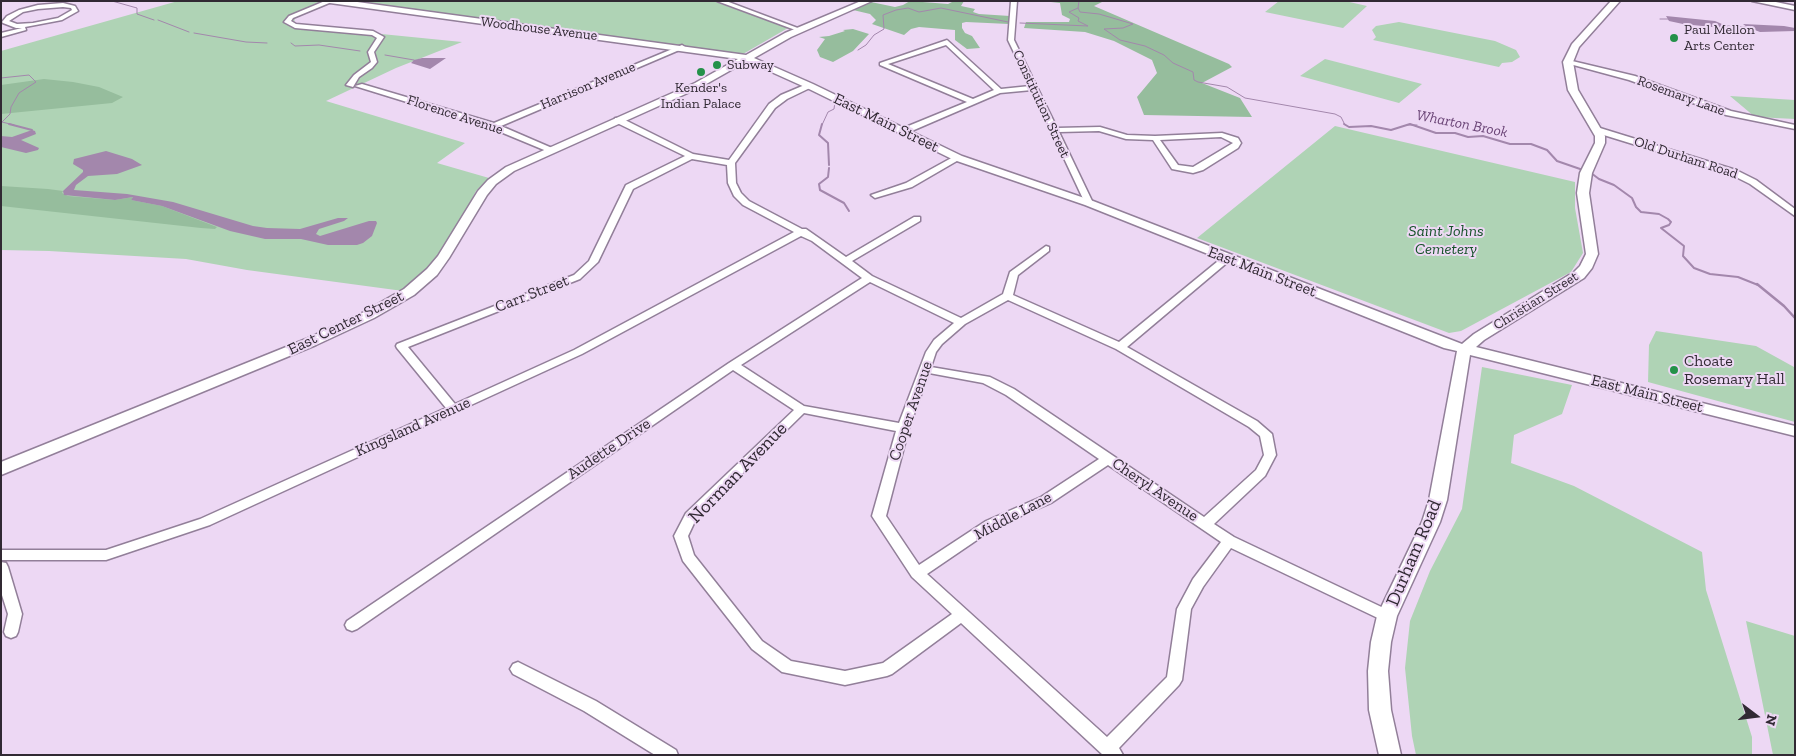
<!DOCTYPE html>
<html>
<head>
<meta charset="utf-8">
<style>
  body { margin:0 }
  #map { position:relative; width:1796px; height:756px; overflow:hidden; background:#edd8f4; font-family:"Zilla Slab",serif }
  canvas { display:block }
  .frame { position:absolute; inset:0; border:2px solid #312933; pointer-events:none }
  .north { position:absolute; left:1731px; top:691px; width:50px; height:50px; -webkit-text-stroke:4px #edd8f4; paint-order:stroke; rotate:105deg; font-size:14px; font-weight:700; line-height:20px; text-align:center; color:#312933 }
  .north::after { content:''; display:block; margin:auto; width:18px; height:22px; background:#312933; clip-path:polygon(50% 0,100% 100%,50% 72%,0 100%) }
</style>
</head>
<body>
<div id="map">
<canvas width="1796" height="756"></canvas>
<div class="frame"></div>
<div class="north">N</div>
</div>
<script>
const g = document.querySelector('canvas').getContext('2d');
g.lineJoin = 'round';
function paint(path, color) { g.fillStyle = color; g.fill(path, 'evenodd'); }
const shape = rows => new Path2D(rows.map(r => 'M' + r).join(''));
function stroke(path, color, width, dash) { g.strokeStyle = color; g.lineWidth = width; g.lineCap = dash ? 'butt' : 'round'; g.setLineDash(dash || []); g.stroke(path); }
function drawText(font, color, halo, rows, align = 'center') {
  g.font = font + ' "Zilla Slab",serif'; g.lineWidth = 4; g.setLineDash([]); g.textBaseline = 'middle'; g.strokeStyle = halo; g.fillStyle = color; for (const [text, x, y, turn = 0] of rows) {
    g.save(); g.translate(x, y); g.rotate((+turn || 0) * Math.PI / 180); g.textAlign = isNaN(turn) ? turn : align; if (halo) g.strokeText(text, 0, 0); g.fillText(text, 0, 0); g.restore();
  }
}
paint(shape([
  [178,1,337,1,295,18,294,23,301,26,462,42,396,68,326,101,465,143,437,163,489,178,476,191,458,227,433,264,403,291,247,270,186,259,49,251,1,250,1,51],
  [342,1,713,1,788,28,743,54],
  [1279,1,1345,1,1367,6,1343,28,1265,12],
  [1399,22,1495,41,1516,50,1520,57,1512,62,1502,63,1499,67,1373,40,1376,37,1372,30,1376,26],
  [1325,59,1422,84,1399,103,1300,76],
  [1730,96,1795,100,1795,119,1755,117],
  [1335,126,1575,182,1575,208,1583,253,1571,272,1461,331,1449,333,1197,238],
  [1656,331,1756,346,1794,367,1795,422,1648,382,1649,345],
  [1482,367,1572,385,1562,414,1514,435,1511,463,1574,486,1702,552,1706,590,1752,737,1752,755,1416,755,1412,736,1405,668,1410,621,1430,571,1462,509],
  [1746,621,1795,636,1795,755,1773,755]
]), '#afd3b5');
paint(shape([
  [910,1,948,4,954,1,964,1,961,6,975,9,973,12,979,14,1010,16,1009,24,966,22,962,23,962,28,965,33,972,36,980,48,967,49,955,40,955,30,919,27,911,29,904,35,872,24,876,20,870,14,853,10,871,2,895,7,903,5],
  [1042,1,1104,1,1094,6,1229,64,1232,67,1202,83,1240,98,1252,117,1144,115,1137,97,1157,73,1152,60,1114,41,1085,32,1024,28,1026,22,1069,22,1070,19,1062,15,1060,3],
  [853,29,869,34,853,51,833,62,820,57,817,50,825,39,819,37,829,36,845,31,843,30],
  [44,79,73,82,99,87,123,97,112,103,1,114,1,85],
  [1,186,48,189,63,191,62,193,68,196,115,200,133,197,131,200,162,206,217,227,215,229,201,228,1,206]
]), '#96bd9d');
paint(shape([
  [1666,16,1715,21,1729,27,1722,28,1683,24,1669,21],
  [1743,24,1784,26,1795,28,1795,31,1760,32,1747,27],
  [422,58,446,58,430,69,411,63,414,60],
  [32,130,35,131,36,134,21,140,39,148,38,150,26,153,1,147,1,136,12,137],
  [106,151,132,159,142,165,117,174,88,176,76,185,74,190,127,194,173,202,253,226,267,228,300,229,338,218,348,218,344,221,319,229,316,234,320,236,369,221,376,221,377,223,372,236,363,243,357,245,328,245,301,239,265,239,230,231,162,206,131,200,133,197,115,200,64,195,63,191,83,172,83,170,73,164,74,159]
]), '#a387ac');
stroke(shape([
  [112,1,137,8,137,14,154,20],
  [1079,1,1078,8,1080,12,1099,14,1133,24,1123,28,1104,29,1120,40,1145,46,1164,55,1173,63,1193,72,1194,80,1198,82,1227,87,1245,98,1335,114,1341,117,1345,125],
  [1660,19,1669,19],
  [158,20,189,32],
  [1020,23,1088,26,1078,21,1079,18,1069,12,1078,8],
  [1727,26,1747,27],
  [194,33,246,42,267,43],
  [291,43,295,46,319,45,360,51],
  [858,50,866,45,874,35,884,29,883,15,896,10,908,8,919,12,941,8,1008,22],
  [385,55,414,60],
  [1,78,29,75,36,82,19,93,11,107,10,114,2,122,14,125],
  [822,125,828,112,834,109,835,102],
  [1407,125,1417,125]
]), '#a387ac', 1);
stroke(shape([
  [9,124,32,130],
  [822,124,819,135,828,143,829,165],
  [1344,124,1349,127,1371,126,1391,130,1410,124,1436,133,1455,133,1468,137,1483,136,1510,144,1531,144,1547,150,1557,161,1583,170],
  [829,168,828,177,819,184,820,190,844,203,849,211],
  [1591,173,1599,179,1614,185,1632,198,1636,207,1641,212,1659,214,1668,219,1671,222,1669,225,1661,228,1684,246,1683,256,1694,268,1710,274,1738,277,1758,285]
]), '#a387ac', 2);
stroke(shape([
  [1757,284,1784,306,1795,318]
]), '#a387ac', 2.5);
const street = shape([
  [325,1,334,1,293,18,291,21,296,24,373,31,384,37,374,52,377,62,372,68,359,77,353,87,346,85,354,75,371,62,368,52,377,38,372,35,295,28,284,22,289,16,325,1],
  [717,1,726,1,803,30,798,31,717,1],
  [1011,1,1017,1,1014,40,1057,128,1100,127,1127,135,1155,136,1222,133,1238,138,1241,143,1238,148,1203,170,1193,173,1172,169,1153,140,1126,139,1099,131,1059,132,1093,203,1089,206,1085,203,1032,90,1000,93,907,133,901,133,901,129,967,102,880,65,880,63,947,40,1001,89,1030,86,1008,40,1011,1],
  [946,45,994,90,973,99,888,64,946,45],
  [1221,137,1233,143,1193,167,1178,165,1160,140,1221,137],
  [63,3,75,6,78,11,62,20,25,27,26,30,1,37,1,33,22,28,16,28,3,23,2,22,7,16,19,10,38,5,63,3],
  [63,7,71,8,72,10,58,18,33,23,17,24,9,21,23,12,38,9,63,7],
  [682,45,685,47,684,48,501,126,552,148,553,150,549,152,491,128,355,86,362,84,494,123,682,45],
  [1568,60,1635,76,1731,111,1795,125,1795,129,1726,115,1629,80,1566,63,1565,62,1568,60],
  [807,84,814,86,787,99,775,108,735,163,736,183,741,193,749,201,802,229,806,229,846,257,914,217,920,217,920,221,852,261,872,276,961,318,1003,294,1010,272,1046,246,1049,247,1049,251,1018,275,1013,295,1119,342,1223,257,1229,257,1229,261,1127,347,1257,421,1272,434,1276,455,1265,476,1214,524,1234,537,1392,612,1394,616,1392,620,1387,622,1382,620,1231,548,1203,587,1191,609,1182,680,1179,685,1119,748,1123,755,1103,755,961,623,892,674,887,676,845,685,782,672,752,649,683,561,674,536,686,513,794,410,733,370,357,629,352,631,347,629,345,625,347,621,729,363,862,278,812,241,801,236,582,354,210,525,106,560,1,560,1,550,106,550,200,519,446,408,397,348,396,346,397,344,574,275,589,261,626,185,685,156,615,122,615,118,621,118,693,154,729,160,769,104,781,95,807,84],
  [692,159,727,165,728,183,734,196,743,205,794,232,574,350,455,404,408,347,580,279,598,262,633,189,692,159],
  [870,282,954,323,934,340,926,352,899,423,804,406,741,365,870,282],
  [1008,300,1116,349,1249,427,1260,436,1264,455,1256,470,1204,517,1014,389,990,377,931,367,936,352,942,344,965,324,1008,300],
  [929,373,983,383,1006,395,1099,459,1041,497,986,521,919,565,886,516,909,428,929,373],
  [804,413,896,431,872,516,912,577,952,614,883,663,845,671,791,661,762,641,694,555,688,536,696,519,804,413],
  [1108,465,1221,542,1193,579,1177,609,1167,677,1107,737,927,574,996,527,1051,503,1108,465],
  [1594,128,1600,128,1736,170,1756,180,1795,209,1795,216,1750,184,1730,174,1594,132,1594,128],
  [955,156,962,158,912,187,875,198,871,195,906,183,955,156],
  [1,562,6,563,8,567,22,614,18,632,16,636,11,638,6,636,4,632,8,614,1,592,1,562],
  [518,662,596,701,676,750,678,755,655,755,584,711,513,674,510,669,513,664,518,662]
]);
const secondary = shape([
  [326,1,350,1,746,55,785,33,861,1,872,1,791,37,754,58,813,84,962,156,1093,201,1462,344,1474,334,1574,272,1580,266,1586,254,1577,193,1580,173,1595,143,1595,136,1568,90,1563,62,1572,44,1611,1,1620,1,1579,47,1573,62,1578,90,1605,136,1605,143,1592,173,1589,193,1598,254,1592,268,1584,278,1484,340,1476,347,1795,426,1795,436,1470,355,1447,500,1440,522,1397,616,1391,642,1388,671,1391,710,1401,755,1379,755,1369,710,1368,671,1371,642,1377,616,1422,522,1429,500,1457,351,1444,348,1085,205,954,160,807,88,747,61,701,87,514,171,496,184,487,195,449,258,437,275,414,295,374,318,316,345,1,475,1,462,306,339,364,312,404,289,427,269,438,256,478,191,488,180,506,167,695,83,738,59,330,3,326,1],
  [1752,1,1771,1,1795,6,1795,10,1752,1]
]);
stroke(street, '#927f99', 3);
stroke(secondary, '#927f99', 3);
paint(street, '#fff');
paint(secondary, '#fff');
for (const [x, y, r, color] of [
  [1674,38,5,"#249149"],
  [717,65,5,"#249149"],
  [701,72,5,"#249149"],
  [1674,370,5,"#249149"]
]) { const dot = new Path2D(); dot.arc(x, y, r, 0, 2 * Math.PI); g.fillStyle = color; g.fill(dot); stroke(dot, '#edd8f4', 2); }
drawText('14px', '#312933', '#edd8f4', [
  ["Woodhouse Avenue",539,29,7],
  ["Harrison Avenue",588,86,-23],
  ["Rosemary Lane",1681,96,20],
  ["Constitution Street",1041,104,65],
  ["Florence Avenue",455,115,18],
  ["Old Durham Road",1686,158,18],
  ["Christian Street",1536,301,-32]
]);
drawText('14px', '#312933', '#edd8f4', [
  ["Paul Mellon",1684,30],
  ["Arts Center",1684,46],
  ["Subway",727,65],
  ["Kender's",701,88,"center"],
  ["Indian Palace",701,104,"center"]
], 'left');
drawText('italic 15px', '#6a4476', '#edd8f4', [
  ["Wharton Brook",1462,124,11]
]);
drawText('16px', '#312933', '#edd8f4', [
  ["East Main Street",886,123,26],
  ["East Main Street",1262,272,21],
  ["Carr Street",532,294,-21],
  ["East Center Street",346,323,-26],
  ["East Main Street",1647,394,14],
  ["Cooper Avenue",911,411,-71],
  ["Kingsland Avenue",413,427,-24],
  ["Audette Drive",609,449,-34],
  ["Cheryl Avenue",1155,490,34],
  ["Middle Lane",1013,516,-28]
]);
drawText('italic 16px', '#145128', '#edd8f4', [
  ["Saint Johns",1446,231],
  ["Cemetery",1446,249]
]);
drawText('16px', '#312933', '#edd8f4', [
  ["Choate",1684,361],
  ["Rosemary Hall",1684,379]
], 'left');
drawText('19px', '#312933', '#edd8f4', [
  ["Norman Avenue",738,473,-46],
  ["Durham Road",1414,553,-67]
]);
</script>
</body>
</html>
